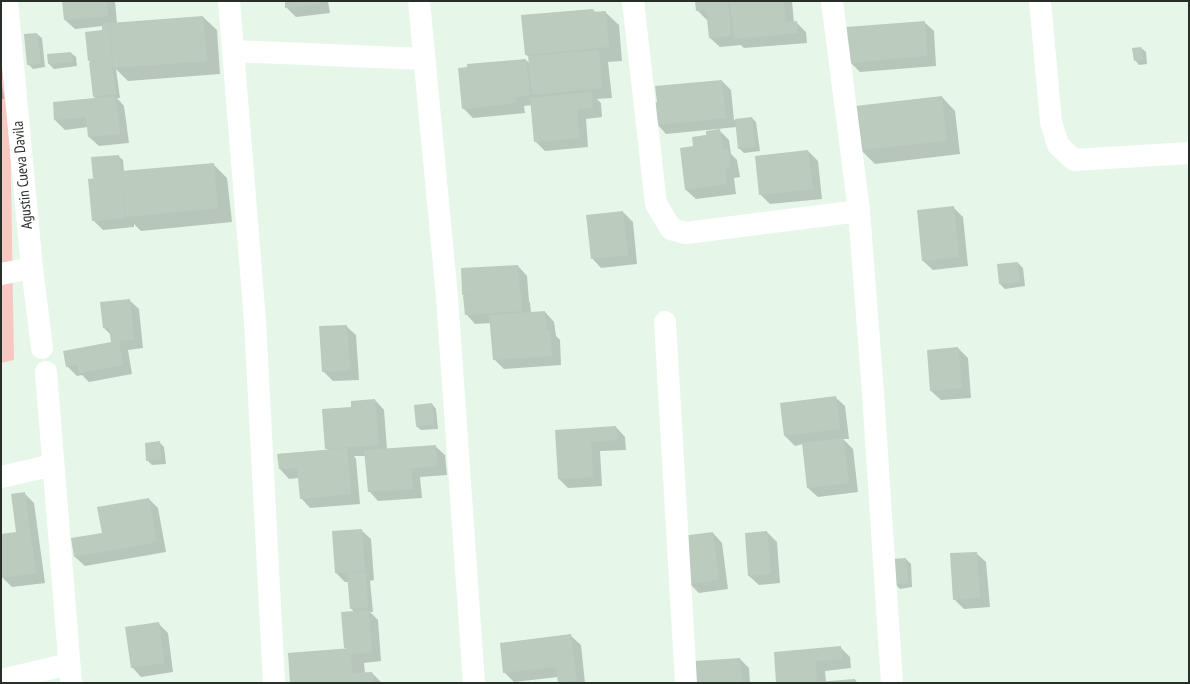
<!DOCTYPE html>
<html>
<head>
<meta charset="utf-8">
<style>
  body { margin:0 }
  #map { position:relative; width:1190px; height:684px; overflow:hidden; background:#e6f7e9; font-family:"PT Sans Narrow",sans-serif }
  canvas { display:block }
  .frame { position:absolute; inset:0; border:2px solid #282f29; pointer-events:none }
</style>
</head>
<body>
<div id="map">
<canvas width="1190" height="684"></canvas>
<div class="frame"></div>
</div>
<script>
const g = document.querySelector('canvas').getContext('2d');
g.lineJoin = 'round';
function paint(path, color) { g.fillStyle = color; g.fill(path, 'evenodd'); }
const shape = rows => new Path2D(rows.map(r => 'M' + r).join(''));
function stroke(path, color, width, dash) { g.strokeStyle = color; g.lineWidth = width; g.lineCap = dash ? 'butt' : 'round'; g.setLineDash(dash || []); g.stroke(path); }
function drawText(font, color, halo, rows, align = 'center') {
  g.font = font + ' "PT Sans Narrow",sans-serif'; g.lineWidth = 4; g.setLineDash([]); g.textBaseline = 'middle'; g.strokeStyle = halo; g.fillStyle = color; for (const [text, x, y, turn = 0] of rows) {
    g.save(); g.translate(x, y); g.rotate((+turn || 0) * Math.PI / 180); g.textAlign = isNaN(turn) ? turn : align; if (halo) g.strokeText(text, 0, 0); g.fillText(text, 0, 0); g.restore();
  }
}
paint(shape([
  [1,1,8,1,14,360,1,363]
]), '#f6c8c1');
paint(shape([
  [63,1,115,1,117,23,203,17,217,30,220,74,128,81,116,69,120,98,117,98,124,106,129,143,99,146,89,137,88,127,65,130,55,120,54,103,96,99,94,96,92,63,89,60,103,31,103,26,75,29,65,20],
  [286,1,328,1,330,13,296,17,286,7],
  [696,1,792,1,794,23,796,22,806,32,807,43,744,48,741,45,720,47,710,38,708,20,707,20,697,10],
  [593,10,596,12,605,12,619,25,622,61,608,62,612,98,597,99,601,103,602,117,586,119,588,147,545,151,535,141,532,105,524,106,525,113,473,118,463,108,526,60,530,64,529,57,526,55],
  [924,22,934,31,936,66,860,72,850,62],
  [37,34,42,38,45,67,33,69,28,64],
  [1141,48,1146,52,1147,64,1139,65,1135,60],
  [71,53,76,57,77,66,54,69,49,64,48,55],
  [1,79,4,99,1,99],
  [722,81,731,90,734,120,752,118,756,122,760,151,744,153,739,148,737,127,666,134,657,124],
  [942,97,955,111,960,154,875,164,861,150],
  [719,130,729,140,731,154,737,160,740,177,734,178,736,194,696,199,686,190,694,147,707,135],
  [808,151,818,161,822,199,770,204,760,194],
  [118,156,123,160,124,172,213,164,227,178,232,222,141,231,134,224,134,227,103,230,93,220,96,179,94,177],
  [953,207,963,217,968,266,933,270,923,261],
  [623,212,633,222,637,264,601,268,592,258],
  [1018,263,1023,268,1025,286,1005,289,1000,284],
  [518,266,527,276,529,301,530,303,531,313,545,312,554,322,556,336,560,340,561,365,504,369,494,359,491,323,475,324,466,314,464,296,463,295],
  [129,300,139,309,143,348,128,350,132,374,89,382,82,375,77,376,67,366,112,343,111,335,104,328],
  [346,326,356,335,359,380,333,381,323,371],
  [958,348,968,358,971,398,941,400,931,391],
  [835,397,845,406,849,439,843,439,853,449,858,492,818,497,808,488,803,444,795,446,785,436,781,404],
  [375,400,384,410,387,449,435,446,445,455,447,475,420,477,422,498,378,501,369,491,366,456,354,456,356,459,360,504,310,508,301,498,299,478,289,479,280,469,278,454,328,450,326,448,352,408],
  [432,404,436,409,438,429,421,430,416,426],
  [616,427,625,437,626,450,600,451,602,486,568,488,559,479,556,431],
  [159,442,164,447,166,464,152,465,147,460],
  [24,493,34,503,45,583,12,587,3,578,1,564,1,535,17,533],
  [149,499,158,508,166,552,85,566,75,557,103,533],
  [361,530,371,539,374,580,370,581,373,612,370,612,378,620,381,661,364,663,365,673,372,673,382,683,291,683,347,649,345,647,354,612,351,608,349,582,345,582,336,573],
  [767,532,777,542,780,583,759,585,749,576],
  [713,533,722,543,728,589,699,593,689,583],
  [976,553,986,562,990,607,964,609,954,599],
  [906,559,911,564,912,587,900,589,895,584],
  [158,623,168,633,173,672,141,677,132,667],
  [571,636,581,645,585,683,559,683,558,677,514,682,504,672],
  [840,647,850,657,851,668,825,671,826,682,855,680,858,683,777,683,775,653],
  [740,659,749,668,750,683,697,683]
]), '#0003');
paint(shape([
  [62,1,107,1,108,16,64,20],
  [285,1,320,1,320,4,285,8],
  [695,1,728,1,731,36,709,38,706,9,696,11],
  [730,1,784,1,786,22,797,21,798,33,734,39],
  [593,9,593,12,606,11,609,47,525,55,521,15],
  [203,16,207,61,113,68,110,23],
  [925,21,927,56,849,63,846,27],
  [109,23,112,59,111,59,116,94,93,97,89,62,109,59,88,61,85,32,102,30,102,24],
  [37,33,41,63,27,65,24,34],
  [1141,47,1143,59,1134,61,1132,48],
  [599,50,602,88,532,95,528,56],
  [71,52,73,62,48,64,47,54],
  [526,59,530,95,515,97,516,103,462,109,458,68,467,67,467,64],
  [722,80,726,118,656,125,653,103,657,102,655,86],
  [591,92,593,108,577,109,579,138,534,142,530,98],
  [115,96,120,134,88,137,86,117,54,120,53,102],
  [942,96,947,141,860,150,855,106],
  [752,117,755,147,738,149,735,119],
  [720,129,723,150,728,149,731,168,725,168,727,184,685,190,680,148,693,146,692,137,706,135,706,131],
  [808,150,813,189,759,195,755,156],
  [119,155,121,171,214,163,218,208,126,217,121,175,125,218,92,221,88,179,115,176,93,178,91,157],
  [954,206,959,257,922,261,917,210],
  [623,211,628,255,591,259,586,215],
  [1018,262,1020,282,999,284,997,264],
  [518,265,520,292,521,292,522,311,465,315,463,296,481,294,462,295,461,268],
  [130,299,134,339,119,341,123,365,79,373,77,365,66,367,63,351,111,342,109,328,103,328,100,302],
  [545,311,547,330,550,330,552,356,493,360,489,315],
  [347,325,350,370,322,372,319,326],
  [958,347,962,388,930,391,927,350],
  [836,396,840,429,784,436,780,403],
  [375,399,379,445,325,449,322,409,351,407,351,401],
  [432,403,434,425,416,426,414,405],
  [616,426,617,440,591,442,593,477,558,479,555,430],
  [843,438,849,483,807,488,802,443],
  [160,441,161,459,146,461,145,443],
  [436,445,437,466,411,468,413,489,368,492,364,450],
  [347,448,351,494,300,499,297,468,279,469,277,454],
  [25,492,36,573,2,578,1,534,16,532,11,494],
  [149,498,157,542,74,557,71,538,102,533,97,507],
  [362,529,365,571,335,573,332,531],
  [767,531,771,574,748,576,745,533],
  [713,532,719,580,688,584,682,536],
  [977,552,980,598,953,600,950,553],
  [906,558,908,583,894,584,892,559],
  [366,572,368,607,350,609,347,573],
  [369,610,372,652,351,654,352,673,372,672,373,683,290,683,288,653,351,648,351,647,344,648,341,612],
  [159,622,164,663,131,668,125,627],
  [571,634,577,681,558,683,556,667,503,673,500,643],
  [841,646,842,659,815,661,817,681,811,682,811,683,776,683,774,652],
  [740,658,742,683,696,683,695,661],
  [855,679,856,683,817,683,816,682]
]), '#bbcbbe');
stroke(shape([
  [7,1,32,268,42,348],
  [229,1,255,321,274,683],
  [419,1,447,297,474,683],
  [633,1,656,204,671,229,686,233,859,211],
  [832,1,859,211,873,393,892,683],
  [1040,1,1051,122,1058,145,1074,160,1189,153],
  [233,51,424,59],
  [1,274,32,268],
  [665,322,686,683],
  [46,372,71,683],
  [1,477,53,465],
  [1,680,69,664]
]), '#fff', 22);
drawText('15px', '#282f29', '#fff', [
  ["Agustin Cueva Davila",23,175,-95]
]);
</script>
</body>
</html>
